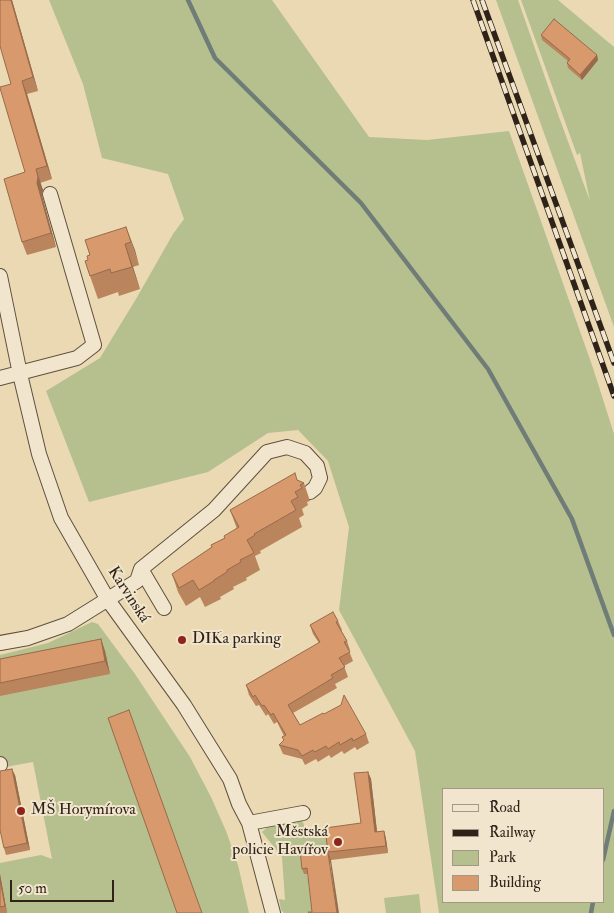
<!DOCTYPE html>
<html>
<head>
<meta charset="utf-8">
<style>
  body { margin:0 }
  #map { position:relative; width:614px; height:913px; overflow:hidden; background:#ead9b2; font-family:"IM FELL Double Pica",serif }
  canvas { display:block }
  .legend { position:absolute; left:442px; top:788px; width:162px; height:115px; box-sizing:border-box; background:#f1e6cd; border:1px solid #a39885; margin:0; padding:6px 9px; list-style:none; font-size:15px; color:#2f2319 }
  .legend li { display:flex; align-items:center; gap:10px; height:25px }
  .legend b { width:25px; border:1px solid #a39885 }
  .scale { position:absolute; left:10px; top:880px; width:104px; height:22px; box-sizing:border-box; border:2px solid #2f2319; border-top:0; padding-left:6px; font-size:15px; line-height:18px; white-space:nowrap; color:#2f2319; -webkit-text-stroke:4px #f1e6cd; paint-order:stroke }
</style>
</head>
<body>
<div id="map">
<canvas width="614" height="913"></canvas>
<ul class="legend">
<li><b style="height:6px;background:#f1e6cd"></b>Road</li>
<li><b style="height:6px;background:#2f2319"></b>Railway</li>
<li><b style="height:14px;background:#b5c08e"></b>Park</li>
<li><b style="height:14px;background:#d8996c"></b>Building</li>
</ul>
<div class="scale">50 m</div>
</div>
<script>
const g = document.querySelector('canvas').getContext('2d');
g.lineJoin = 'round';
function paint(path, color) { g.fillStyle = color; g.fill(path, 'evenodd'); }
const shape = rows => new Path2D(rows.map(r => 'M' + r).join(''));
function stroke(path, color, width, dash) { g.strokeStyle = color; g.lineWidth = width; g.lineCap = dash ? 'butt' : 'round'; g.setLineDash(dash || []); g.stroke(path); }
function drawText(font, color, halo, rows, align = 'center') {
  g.font = font + ' "IM FELL Double Pica",serif'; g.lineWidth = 4; g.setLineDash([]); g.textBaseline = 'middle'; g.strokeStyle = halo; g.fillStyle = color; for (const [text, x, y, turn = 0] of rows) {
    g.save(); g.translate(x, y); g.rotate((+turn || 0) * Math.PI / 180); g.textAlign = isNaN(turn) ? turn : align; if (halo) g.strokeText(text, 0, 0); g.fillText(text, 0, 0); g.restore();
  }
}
paint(shape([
  [49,0,272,0,369,137,427,140,509,131,593,368,614,434,614,913,439,913,415,751,339,610,349,527,328,461,298,430,268,433,208,472,89,502,46,391,100,358,136,299,173,234,184,219,168,174,102,158,83,84],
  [443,789,603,789,603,902,443,902],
  [496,0,518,0,559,117,590,201,580,153,577,155,521,0,558,0,614,47,614,327],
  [92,622,98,624,135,674,190,757,211,797,226,831,238,865,249,913,0,913,0,863,41,855,52,859,33,762,0,768,0,655,48,643],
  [302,819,306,832,327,829,329,847,304,874,307,874,308,880,310,880,308,881,312,913,284,913,281,910,279,899,285,900,282,857,262,832,271,824],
  [419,894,421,913,386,913,384,898]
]), '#b5c08e');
stroke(shape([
  [188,0,215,58,361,203,488,369,572,519,614,635],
  [603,860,614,811],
  [591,913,593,902]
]), '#707c77', 4.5);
const minor = shape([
  [0,276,20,374,39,454,61,518,108,600,184,705,230,779,239,804,249,823,273,913],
  [0,378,77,358,94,345,50,194],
  [141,569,164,608],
  [0,643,28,638,68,624,137,581,141,569,214,510,267,452,287,447,305,453,317,466,320,478,315,488,310,492],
  [0,764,0,765],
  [249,823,303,813]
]);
stroke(minor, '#5e503f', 16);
stroke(minor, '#f1e6cd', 14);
const rail = shape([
  [473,0,614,396],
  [482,0,614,363]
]);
stroke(rail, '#2f2319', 5.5);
stroke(rail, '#f1e6cd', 4, [11]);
paint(shape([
  [0,0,12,0,38,91,27,94,52,179,40,183,43,190,42,196,56,247,27,255,22,242,25,172,11,84],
  [541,35,597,55,598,60,582,80,568,68,567,63,568,61,542,40],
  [126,227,139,265,133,267,140,289,119,296,118,292,98,299,90,276,88,260,90,255],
  [298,480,304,483,310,501,307,502,308,505,302,509,304,515,299,518,302,527,260,551,261,553,255,556,260,570,246,578,247,580,233,587,234,589,220,597,221,599,205,607,200,597,186,606,178,592,172,574,212,547,211,545,225,538,237,529,230,510],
  [338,621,342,630,341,631,347,641,350,650,349,651,353,661,344,666,348,677,335,684,337,688,293,713,300,725,324,714,366,734,369,743,357,750,355,747,344,754,342,751,331,758,329,755,318,762,316,759,305,765,302,759,283,754,279,745,284,740,282,737,284,736,277,722,274,724,268,714,266,716,259,705,256,706,249,695,246,685,319,643,313,634,310,625],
  [101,639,105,651,110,674,0,696,0,659],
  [368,772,371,779,377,832,384,831,386,839,388,853,331,860,312,912,308,874,304,874,302,869,327,846,361,823],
  [15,775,30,850,6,855,4,848],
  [0,874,7,913,0,913]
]), '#ba845d');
paint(shape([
  [11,0,12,0,38,91,33,77],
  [597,55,598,60,582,80,580,75],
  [22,81,27,94,52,179,47,166],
  [36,169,43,190,42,196,56,247,51,233,37,183],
  [126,227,135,250,139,265,131,242],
  [125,244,133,267,140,289,132,267],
  [101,639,105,651,110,674,105,661],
  [12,769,15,775,30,850,27,843],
  [368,772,371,779,378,840,375,832],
  [384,831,386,839,388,853,386,846],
  [329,854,331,860,339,913,337,913],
  [0,874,7,913,5,906,0,880]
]), '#976b4c');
const building = shape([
  [0,0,11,0,33,77,22,81,47,166,36,169,38,177,37,183,51,233,22,242,4,179,25,172,0,88,0,87,11,84,0,46,0,0],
  [554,19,597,55,580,75,567,63,570,59,541,35,554,19],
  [126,227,131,242,125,244,132,267,111,273,110,269,90,276,85,261,88,260,87,256,90,255,85,240,126,227],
  [295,473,297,480,304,483,300,485,302,488,295,492,298,497,291,501,296,510,254,534,255,535,247,540,254,553,240,560,241,562,227,570,227,572,214,580,214,581,199,590,193,580,179,588,172,574,212,547,211,545,225,538,224,536,239,527,230,510,295,473],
  [333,612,338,621,336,622,347,641,344,642,350,652,339,658,345,667,331,675,333,678,288,705,300,725,323,713,324,714,341,705,344,695,366,734,353,741,352,738,340,745,339,742,328,749,326,746,315,752,313,750,302,756,298,750,279,745,284,740,282,737,286,735,273,713,271,715,264,705,262,706,255,695,253,697,246,685,320,642,310,625,333,612],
  [101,639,105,661,0,683,0,659,101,639],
  [129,710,202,913,177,913,108,718,129,710],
  [12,769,27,843,4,848,0,830,0,771,12,769],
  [368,772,375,832,384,831,386,846,328,852,325,828,361,823,354,773,368,772],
  [327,846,337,913,309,913,308,912,312,912,307,868,302,869,300,850,327,846],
  [0,880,5,906,0,907,0,880]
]);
paint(building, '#d8996c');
stroke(building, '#976b4c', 1);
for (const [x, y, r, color] of [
  [182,640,5,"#8f2418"],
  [21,811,5,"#8f2418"],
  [338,842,5,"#8f2418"]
]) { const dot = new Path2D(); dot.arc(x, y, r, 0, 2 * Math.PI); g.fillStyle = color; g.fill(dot); stroke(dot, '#f1e6cd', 2); }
drawText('16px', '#2f2319', '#f1e6cd', [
  ["Karvinská",128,595,57]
]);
drawText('16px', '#2f2319', '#f1e6cd', [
  ["DIKa parking",192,640],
  ["MŠ Horymírova",31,811],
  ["Městská",328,833,"right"],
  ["policie Havířov",328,851,"right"]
], 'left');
</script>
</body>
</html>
